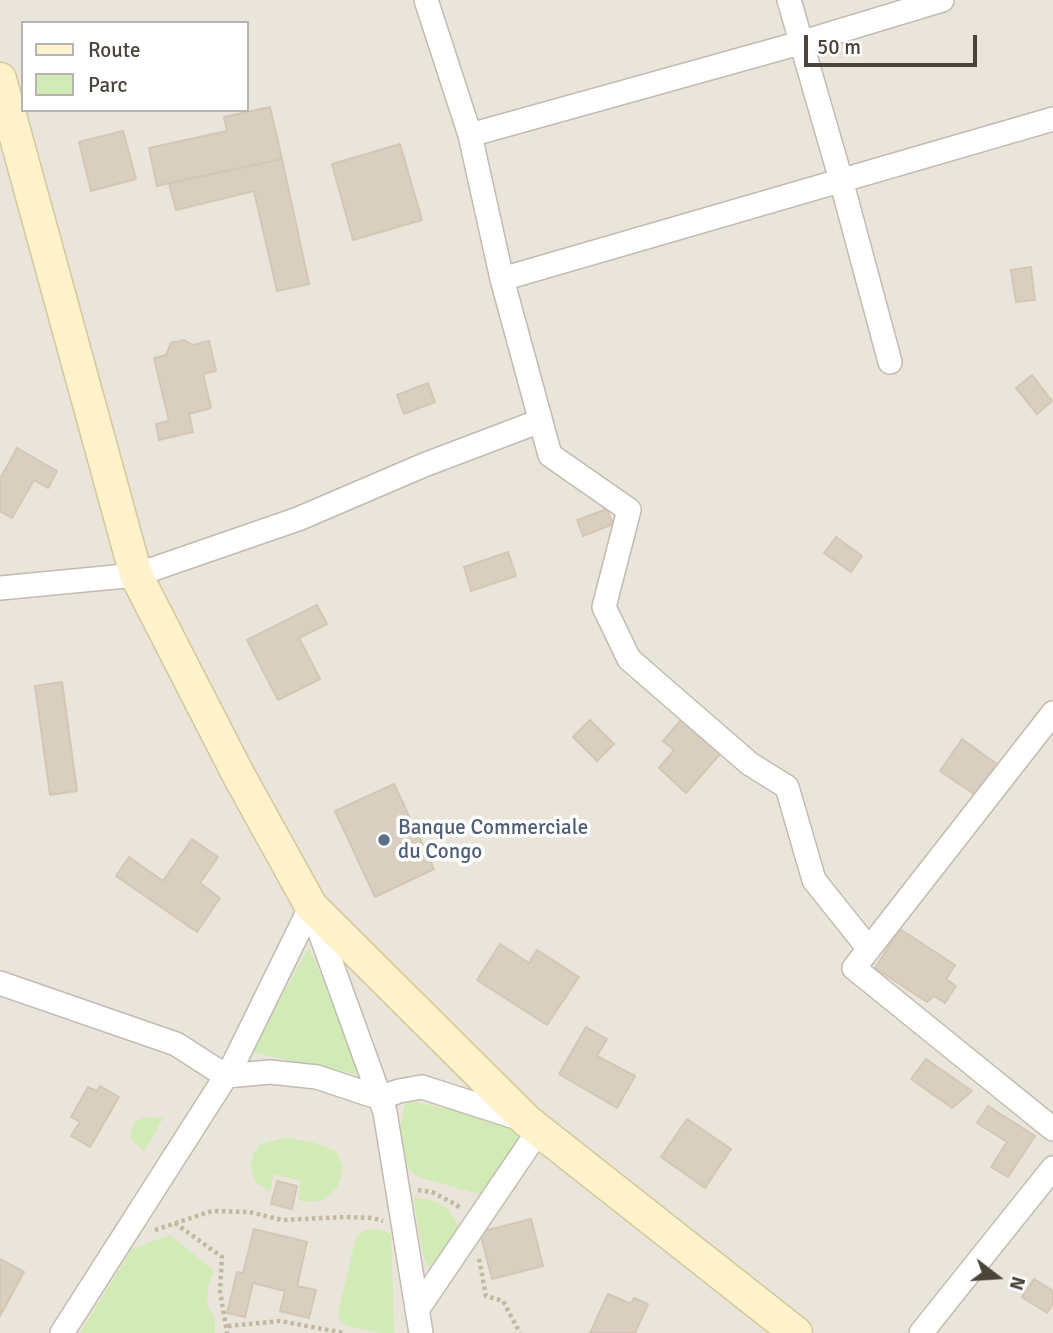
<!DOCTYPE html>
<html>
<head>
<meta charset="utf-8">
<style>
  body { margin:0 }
  #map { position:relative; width:1053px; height:1333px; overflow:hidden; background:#f6f3ec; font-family:Signika,sans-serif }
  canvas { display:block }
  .legend { position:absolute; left:21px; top:21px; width:228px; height:91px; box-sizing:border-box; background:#fff; border:2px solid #b7b4b0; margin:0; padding:9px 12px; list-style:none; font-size:21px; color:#4b4439 }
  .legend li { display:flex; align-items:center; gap:14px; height:35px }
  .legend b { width:35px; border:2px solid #b7b4b0 }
  .north { position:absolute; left:962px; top:1242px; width:70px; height:70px; -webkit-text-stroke:5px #fff; paint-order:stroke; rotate:107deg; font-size:19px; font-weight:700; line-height:28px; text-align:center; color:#4b4439 }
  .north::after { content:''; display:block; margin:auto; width:24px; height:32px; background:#4b4439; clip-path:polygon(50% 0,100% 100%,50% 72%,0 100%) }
  .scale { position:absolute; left:804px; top:35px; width:173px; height:32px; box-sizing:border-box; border:4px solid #4b4439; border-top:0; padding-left:9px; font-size:21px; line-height:24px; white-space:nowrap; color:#4b4439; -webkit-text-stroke:5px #fff; paint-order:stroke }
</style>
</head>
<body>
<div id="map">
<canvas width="1053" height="1333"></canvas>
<ul class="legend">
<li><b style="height:9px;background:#fff3cd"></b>Route</li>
<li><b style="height:19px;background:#d2eab5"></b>Parc</li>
</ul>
<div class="north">N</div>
<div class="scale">50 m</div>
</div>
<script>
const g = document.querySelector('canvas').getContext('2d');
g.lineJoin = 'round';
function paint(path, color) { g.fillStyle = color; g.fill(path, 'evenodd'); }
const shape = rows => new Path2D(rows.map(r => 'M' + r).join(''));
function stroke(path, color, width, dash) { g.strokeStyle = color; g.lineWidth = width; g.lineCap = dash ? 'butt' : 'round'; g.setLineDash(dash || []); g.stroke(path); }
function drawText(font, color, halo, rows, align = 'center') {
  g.font = font + ' Signika,sans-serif'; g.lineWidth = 7; g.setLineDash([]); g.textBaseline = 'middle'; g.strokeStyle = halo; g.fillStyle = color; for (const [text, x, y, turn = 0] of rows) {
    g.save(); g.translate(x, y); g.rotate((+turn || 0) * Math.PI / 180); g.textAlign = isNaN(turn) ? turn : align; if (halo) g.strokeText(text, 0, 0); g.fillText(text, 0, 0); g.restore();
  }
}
paint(shape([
  [0,0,1053,0,1053,1333,0,1333],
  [23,23,247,23,247,110,23,110]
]), '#eae5da');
paint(shape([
  [309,947,364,1076,251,1052],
  [412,1101,486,1117,516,1127,520,1137,486,1189,479,1194,418,1177,408,1169,399,1132,405,1104],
  [146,1117,163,1118,144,1152,130,1138,134,1122],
  [287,1137,315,1143,336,1151,343,1165,341,1177,336,1189,323,1200,304,1202,298,1199,301,1181,274,1174,270,1191,255,1182,251,1167,253,1154,261,1144],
  [413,1197,436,1202,448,1209,462,1232,439,1263,430,1266,427,1265,423,1255],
  [379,1229,391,1234,394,1333,382,1333,347,1326,340,1321,338,1313,356,1237,365,1230],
  [170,1235,214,1271,208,1287,207,1304,215,1319,215,1333,80,1333,132,1249]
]), '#d2eab5');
const building = shape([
  [270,107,282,159,157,186,149,148,227,131,224,117,270,107],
  [123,131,136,179,91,191,79,142,123,131],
  [400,144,422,220,353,240,332,164,400,144],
  [282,159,309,284,277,291,254,191,176,210,169,183,282,159],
  [1031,267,1035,300,1016,302,1011,270,1031,267],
  [184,340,193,345,209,341,216,371,203,374,211,408,189,414,193,432,159,440,156,424,169,421,154,358,166,355,171,343,184,340],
  [1032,375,1052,401,1037,414,1016,388,1032,375],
  [428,383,435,402,404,414,397,395,428,383],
  [17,448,57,471,48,488,34,480,12,518,0,511,0,479,17,448],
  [607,509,613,524,583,536,577,520,607,509],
  [836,537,862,556,851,572,824,553,836,537],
  [508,552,516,576,471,591,464,567,508,552],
  [317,605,327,624,299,638,320,679,278,700,247,640,317,605],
  [62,682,77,791,50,795,35,686,62,682],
  [590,720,614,744,597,761,573,737,590,720],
  [681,720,720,754,686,793,659,768,674,750,663,741,681,720],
  [962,739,998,765,977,796,940,771,962,739],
  [394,784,434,869,375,897,335,811,394,784],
  [192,839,218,857,200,883,220,898,197,932,116,876,129,857,163,881,192,839],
  [900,929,955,965,946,979,956,986,945,1003,934,996,927,1002,875,968,900,929],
  [500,944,529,963,537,950,579,977,547,1025,477,980,500,944],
  [586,1027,607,1039,597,1056,635,1076,617,1108,559,1074,586,1027],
  [926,1059,972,1091,952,1108,911,1079,926,1059],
  [100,1086,119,1097,90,1147,71,1136,80,1122,71,1117,88,1087,97,1091,100,1086],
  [988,1106,1035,1136,1008,1177,991,1167,1007,1142,977,1123,988,1106],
  [687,1119,731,1149,705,1188,661,1157,687,1119],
  [277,1181,297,1186,292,1209,271,1204,277,1181],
  [531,1219,543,1266,492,1279,480,1232,531,1219],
  [254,1229,307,1242,297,1286,316,1290,309,1318,280,1311,285,1291,253,1283,245,1317,227,1313,237,1272,243,1273,254,1229],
  [0,1259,24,1272,0,1316,0,1259],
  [1034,1279,1053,1291,1053,1303,1047,1313,1022,1297,1034,1279],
  [608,1294,631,1304,634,1298,648,1304,635,1333,590,1333,608,1294]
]);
paint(building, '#d8cfc1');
stroke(building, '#d3c7b4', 2);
const street = shape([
  [426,0,470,135,502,279,550,455,629,510,604,607,629,659,750,764,787,787,814,880,869,949],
  [789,0,841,180,890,362],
  [470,135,800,43,942,0],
  [502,279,1053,119],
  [0,588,136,575,298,519,424,465,540,421],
  [1053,713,854,968,1053,1129],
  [313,913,385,1112,421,1333],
  [0,983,176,1044,226,1076,270,1072,317,1077,380,1098,399,1091,422,1087,521,1119],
  [417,1310,539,1130],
  [62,1333,233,1065,311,906],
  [921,1333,1053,1168]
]);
const secondary = shape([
  [0,79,136,575,238,774,311,906,527,1121,796,1333]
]);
stroke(street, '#c2bbae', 26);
stroke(secondary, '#d6c79b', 35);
stroke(shape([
  [418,1190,432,1192,457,1205,460,1209],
  [175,1223,222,1257,220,1291,227,1333],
  [155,1230,212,1211,249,1212,282,1220,346,1217,373,1218,383,1221],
  [479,1259,486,1296,503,1301,520,1333],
  [228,1326,280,1321,345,1333]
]), '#c4b79f', 4.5, [3.5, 3.5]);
stroke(street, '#fff', 23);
stroke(secondary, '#fff3cd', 32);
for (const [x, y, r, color] of [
  [384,840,7,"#5c6f8a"]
]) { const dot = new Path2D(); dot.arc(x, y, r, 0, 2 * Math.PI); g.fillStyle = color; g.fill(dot); stroke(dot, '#fff', 2.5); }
drawText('21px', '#4e5e75', '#fff', [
  ["Banque Commerciale",398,828],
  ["du Congo",398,852]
], 'left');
</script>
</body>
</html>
